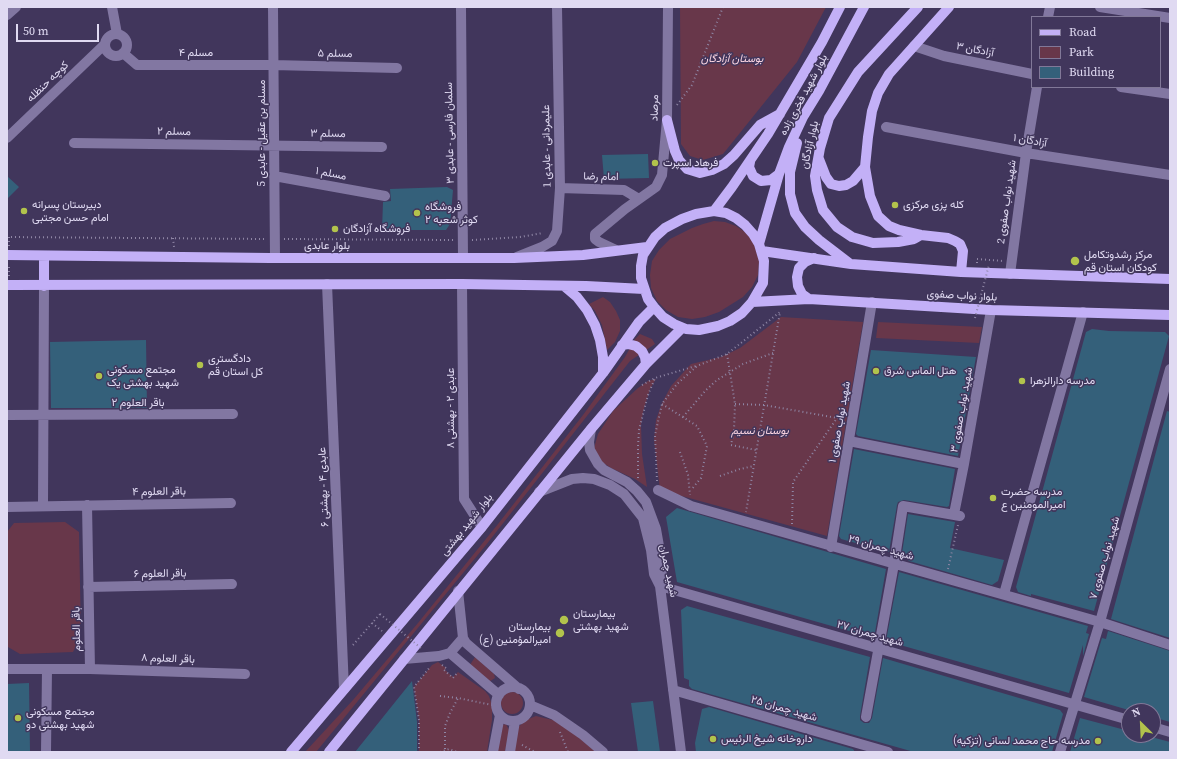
<!DOCTYPE html>
<html>
<head>
<meta charset="utf-8">
<style>
  body { margin:0 }
  #map { position:relative; width:1177px; height:759px; overflow:hidden; background:#41365c; font-family:"Source Serif 4",serif }
  canvas { display:block }
  .frame { position:absolute; inset:0; border:8px solid #e0daf2; pointer-events:none }
  .legend { position:absolute; left:1031px; top:16px; width:130px; height:72px; box-sizing:border-box; background:#41365c; border:1px solid #817898; margin:0; padding:5px 7px; list-style:none; font-size:12px; color:#e0daf2 }
  .legend li { display:flex; align-items:center; gap:8px; height:20px }
  .legend b { width:20px; border:1px solid #817898 }
  .north { position:absolute; left:1121px; top:703px; width:40px; height:40px; box-sizing:border-box; background:#41365c; border:1px solid #817898; border-radius:50%; rotate:336deg; font-size:11px; font-weight:700; line-height:16px; text-align:center; color:#e0daf2 }
  .north::after { content:''; display:block; margin:auto; width:14px; height:18px; background:#b2c34c; clip-path:polygon(50% 0,100% 100%,50% 72%,0 100%) }
  .scale { position:absolute; left:16px; top:24px; width:83px; height:18px; box-sizing:border-box; border:2px solid #e0daf2; border-top:0; padding-left:5px; font-size:12px; line-height:14px; white-space:nowrap; color:#e0daf2; -webkit-text-stroke:3px #41365c; paint-order:stroke }
</style>
</head>
<body>
<div id="map">
<canvas width="1177" height="759"></canvas>
<div class="frame"></div>
<ul class="legend">
<li><b style="height:5px;background:#c3b0f7"></b>Road</li>
<li><b style="height:11px;background:#68374a"></b>Park</li>
<li><b style="height:11px;background:#34607a"></b>Building</li>
</ul>
<div class="north">N</div>
<div class="scale">50 m</div>
</div>
<script>
const g = document.querySelector('canvas').getContext('2d');
g.lineJoin = 'round';
function paint(path, color) { g.fillStyle = color; g.fill(path, 'evenodd'); }
const shape = rows => new Path2D(rows.map(r => 'M' + r).join(''));
function stroke(path, color, width, dash) { g.strokeStyle = color; g.lineWidth = width; g.lineCap = dash ? 'butt' : 'round'; g.setLineDash(dash || []); g.stroke(path); }
function drawText(font, color, halo, rows, align = 'center') {
  g.font = font + ' "Source Serif 4",Vazirmatn,serif'; g.lineWidth = 3; g.setLineDash([]); g.textBaseline = 'middle'; g.strokeStyle = halo; g.fillStyle = color; for (const [text, x, y, turn = 0] of rows) {
    g.save(); g.translate(x, y); g.rotate((+turn || 0) * Math.PI / 180); g.textAlign = isNaN(turn) ? turn : align; if (halo) g.strokeText(text, 0, 0); g.fillText(text, 0, 0); g.restore();
  }
}
paint(shape([
  [680,7,826,7,797,62,723,154,703,160,690,156,681,144],
  [714,221,725,222,736,226,745,232,753,240,759,261,758,275,752,287,743,297,719,312,705,317,692,319,678,317,666,310,657,301,651,288,650,275,652,261,659,250,670,239,692,228,703,224],
  [603,297,610,302,616,311,620,320,620,331,615,342,607,350,602,325,595,311,589,304],
  [781,317,863,322,827,536,660,490,654,440,656,420,662,403,671,386,691,364,721,357,740,348],
  [878,322,982,327,979,343,876,338],
  [640,334,652,339,655,344,630,361,486,545,316,752,305,752,353,700,418,623,498,524,583,415,625,357,635,339],
  [656,379,650,389,643,412,641,425,642,454,647,487,635,479,611,468,602,462,594,448,598,434,613,411,638,388,648,381],
  [65,522,79,532,81,635,73,652,20,654,8,647,7,532,14,523],
  [475,657,494,674,495,678,492,680,490,681,470,665],
  [438,662,446,668,445,670,453,677,458,672,485,691,489,696,492,705,492,720,487,752,419,752,419,720,414,687,432,665],
  '501 703a11 11 0 1 1 22 0a11 11 0 1 1-22 0Z',
  [536,716,557,721,566,727,596,752,512,752,517,728,526,720],
  [506,724,509,730,505,752,497,752,502,725]
]), '#68374a');
paint(shape([
  [648,154,649,178,604,179,602,155],
  [7,176,19,187,7,199],
  [447,187,453,190,450,224,446,230,382,230,383,202,391,201,390,189],
  [1092,329,1109,331,1165,332,1169,336,1094,611,1031,594,1031,596,1018,592,1016,587,1086,332],
  [146,340,147,408,51,408,50,342],
  [871,350,976,357,958,456,858,436,856,434],
  [1167,411,1170,412,1170,638,1111,619],
  [854,449,955,469,949,506,947,507,904,500,898,502,897,505,889,552,841,539,839,536],
  [677,508,886,569,874,638,677,582,666,517],
  [908,514,955,522,950,548,1004,560,998,581,992,585,909,561,902,553],
  [899,572,1088,626,1086,633,1089,634,1083,656,1083,645,1069,693,886,641],
  [687,606,870,657,860,716,860,720,864,723,869,723,872,718,883,658,1060,710,1063,714,1052,752,914,752,692,689,689,686,689,680,684,678,681,610],
  [1108,631,1170,651,1170,722,1153,717,1153,711,1132,711,1084,697,1102,638,1106,639],
  [412,681,417,722,417,752,355,752],
  [29,683,30,752,7,752,7,684],
  [653,701,660,752,638,752,631,703],
  [709,707,853,749,855,752,696,752,695,743,702,709],
  [1080,718,1129,731,1129,735,1144,735,1170,742,1170,752,1070,752]
]), '#34607a');
stroke(shape([
  [677,105,692,85,723,7],
  [7,237,266,239],
  [173,238,174,247],
  [284,239,454,240],
  [472,240,520,237,543,233],
  [9,246,9,237],
  [977,263,977,259,1003,261],
  [9,276,9,264],
  [727,354,735,404,734,430,731,445,756,450],
  [642,385,655,378,696,366],
  [662,404,697,426,707,446,701,478,691,490],
  [735,404,764,405,843,419],
  [683,417,706,390,717,380,743,364,773,353],
  [680,452,688,475,690,495],
  [720,476,740,469,754,466],
  [638,478,638,446,639,430,648,395,655,378],
  [657,481,655,435,662,404,677,384,697,366,727,354,780,312,746,512],
  [792,524,793,482,837,418],
  [948,569,958,525],
  [372,623,382,631],
  [353,645,380,614],
  [442,665,446,668,444,670,453,678,458,672],
  [440,696,458,698,492,705],
  [560,732,568,752],
  [522,745,535,752],
  [445,749,445,726,450,713,458,698],
  [419,752,419,720,414,687,430,667],
  [440,752,449,749,457,752]
]), '#8f86a5', 2, [1, 3]);
stroke(shape([
  [112,7,117,34],
  [273,7,275,258],
  [461,7,463,258],
  [1100,7,1170,18],
  [7,15,16,7],
  [1048,17,1050,7],
  '105 45a11 11 0 1 1 22 0a11 11 0 1 1-22 0Z',
  [914,46,944,56,1032,74],
  [123,53,137,65,273,65,397,68],
  [1121,87,1170,94],
  [886,127,1026,153,1170,175],
  [7,138,105,44],
  [74,143,382,147],
  [274,176,385,196],
  [560,188,624,190,639,199],
  [616,250,599,242,595,239,595,234,625,209,656,187,662,175,667,120,668,7],
  [517,257,542,247,552,241,557,231,560,188,557,7],
  [1010,274,1026,153,1037,87],
  [327,284,344,689],
  [462,284,464,499,482,527],
  [7,415,233,414],
  [591,429,589,442,590,450,598,464,604,470,627,482,637,491,646,502,656,529,659,546,662,575,660,586],
  [849,441,964,464],
  [658,490,691,506,1100,622,1170,645],
  [539,492,572,479,583,478,594,479,610,485,624,494,643,518,651,550,654,574,660,586,681,752],
  [43,506,44,286],
  [7,507,231,503],
  [954,514,964,464,991,310],
  [831,547,872,302],
  [660,586,1129,720],
  [88,587,232,584],
  [1004,594,1083,312],
  [463,638,466,643,519,689],
  [450,653,499,695],
  [404,659,439,656,450,653,463,638,458,591],
  [7,669,90,669,87,505],
  [90,669,245,674],
  '496 704a17 17 0 1 1 34 0a17 17 0 1 1-34 0Z',
  [673,690,888,752],
  [530,705,554,715,583,735,603,752],
  [866,717,894,564,903,506,960,516],
  [1153,727,1170,732],
  [46,752,47,669],
  [493,752,500,715],
  [510,752,515,721],
  [1060,752,1100,622,1170,369]
]), '#8277a2', 10);
stroke(shape([
  [918,7,858,72,829,118,820,148,815,176,817,190,823,210,837,227,852,237,873,243,898,242,914,239,921,235],
  [949,7,889,74,878,93,872,111,868,137,865,167,870,196,878,216,889,226,899,230,921,235,948,238,955,241,960,244,963,251,961,272],
  [667,120,675,151,679,160,687,169,700,173,712,170,724,164,734,155,760,125,780,114],
  [797,143,790,172,790,194,795,213,805,227,819,240,849,263],
  [819,159,826,177,831,184,839,186,846,185,853,181,865,167],
  [750,162,749,167,753,176,761,181,771,180,779,174],
  [714,211,726,213,736,218,745,225,753,234,759,244,764,261,763,283,752,302,742,313,730,321,718,326,699,330,686,329,674,324,663,317,654,307,648,299,641,278,641,266,643,255,655,237,665,228,682,219,696,214,714,211],
  [714,211,732,187,768,134,822,42,840,7],
  [759,244,779,174,789,147,803,117,819,91,864,7],
  [762,251,851,264,961,272,1170,279],
  [7,255,270,258,514,258,583,255,647,247],
  [7,285,462,284,586,286,644,289],
  [44,286,44,256],
  [564,286,577,297,587,310,595,325,600,340,603,357,603,373],
  [809,299,802,294,798,286,797,277,799,268,805,262,814,258],
  [752,302,809,299,991,310,1170,315],
  [622,345,628,344,636,346,642,351,645,357,646,364],
  [291,752,482,527,603,373,639,322,654,307],
  [329,752,591,429,646,364,682,328]
]), '#c3b0f7', 10);
stroke(shape([
  [975,318,989,265],
  [380,614,422,649]
]), '#8f86a5', 2, [1, 3]);
for (const [x, y, r, color] of [
  [655,163,4,"#b2c34c"],
  [895,205,4,"#b2c34c"],
  [24,211,4,"#b2c34c"],
  [417,213,4,"#b2c34c"],
  [335,229,4,"#b2c34c"],
  [1075,261,5,"#b2c34c"],
  [200,365,4,"#b2c34c"],
  [876,371,4,"#b2c34c"],
  [99,376,4,"#b2c34c"],
  [1022,381,4,"#b2c34c"],
  [993,498,4,"#b2c34c"],
  [564,620,5,"#b2c34c"],
  [560,633,5,"#b2c34c"],
  [18,718,4,"#b2c34c"],
  [713,739,4,"#b2c34c"],
  [1098,741,4,"#b2c34c"]
]) { const dot = new Path2D(); dot.arc(x, y, r, 0, 2 * Math.PI); g.fillStyle = color; g.fill(dot); stroke(dot, '#41365c', 1.5); }
drawText('11px', '#e0daf2', '#41365c', [
  ["آزادگان ۳",975,50,11],
  ["مسلم ۴",196,53],
  ["مسلم ۵",335,54,1],
  ["کوچه حنظله",48,82,-44],
  ["بلوار شهید فخری زاده",804,95,-62],
  ["مرصاد",655,108,-89],
  ["مسلم ۲",174,132,1],
  ["مسلم بن عقیل - عابدی 5",262,133,-90],
  ["سلمان فارسی - عابدی ۳",450,133,-91],
  ["مسلم ۳",328,134,1],
  ["آزادگان ۱",1030,141,10],
  ["بلوار آزادگان",810,145,-77],
  ["علیمردانی - عابدی 1",547,146,-91],
  ["مسلم ۱",331,174,11],
  ["امام رضا",601,177,1],
  ["شهید نواب صفوی 2",1007,202,-82],
  ["بلوار عابدی",327,246],
  ["بلوار نواب صفوی",962,296,3],
  ["باقر العلوم ۲",138,403],
  ["عابدی ۲ - بهشتی ۸",451,408,-90],
  ["شهید نواب صفوی ۳",962,410,-80],
  ["شهید نواب صفوی ۱",840,422,-80],
  ["عابدی ۴ - بهشتی ۶",324,487,-92],
  ["باقر العلوم ۴",159,492,-1],
  ["بلوار شهید بهشتی",467,525,-51],
  ["شهید چمران ۲۹",881,548,16],
  ["شهید نواب صفوی ۷",1105,558,-74],
  ["شهید چمران",668,571,78],
  ["باقر العلوم ۶",160,574,-1],
  ["باقر العلوم",77,629,-91],
  ["شهید چمران ۲۷",870,634,16],
  ["باقر العلوم ۸",168,659,2],
  ["شهید چمران ۲۵",784,709,16]
]);
drawText('italic 11px', '#fad3df', '#41365c', [
  ["بوستان آزادگان",732,59],
  ["بوستان نسیم",760,431]
]);
drawText('11px', '#e0daf2', '#41365c', [
  ["فرهاد اسپرت",663,163],
  ["دبیرستان پسرانه",32,205],
  ["امام حسن مجتبی",32,218],
  ["کله پزی مرکزی",903,205],
  ["فروشگاه",425,207],
  ["کوثر شعبه ۲",425,220],
  ["فروشگاه آزادگان",343,229],
  ["مرکز رشدوتکامل",1084,255],
  ["کودکان استان قم",1084,268],
  ["دادگستری",208,359],
  ["کل استان قم",208,372],
  ["مجتمع مسکونی",107,370],
  ["شهید بهشتی یک",107,383],
  ["هتل الماس شرق",884,371],
  ["مدرسه دارالزهرا",1030,381],
  ["مدرسه حضرت",1001,492],
  ["امیرالمومنین ع",1001,505],
  ["بیمارستان",573,614],
  ["شهید بهشتی",573,627],
  ["بیمارستان",551,627,"right"],
  ["امیرالمؤمنین (ع)",551,640,"right"],
  ["مجتمع مسکونی",26,712],
  ["شهید بهشتی دو",26,725],
  ["داروخانه شیخ الرئیس",721,739],
  ["مدرسه حاج محمد لسانی (تزکیه)",1090,741,"right"]
], 'left');
</script>
</body>
</html>
